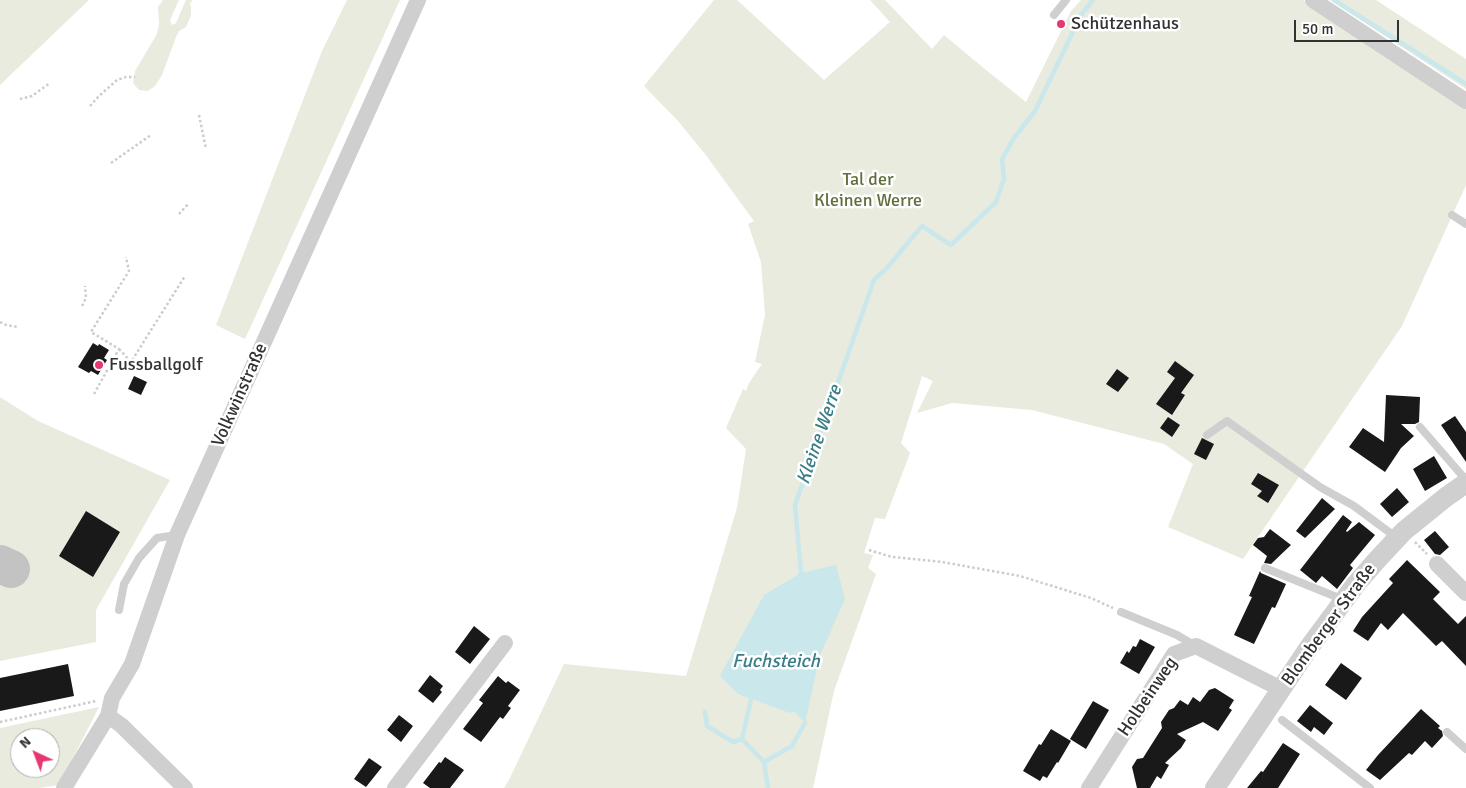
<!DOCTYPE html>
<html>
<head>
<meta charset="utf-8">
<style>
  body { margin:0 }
  #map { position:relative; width:1466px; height:788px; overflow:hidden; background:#fff; font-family:Signika,sans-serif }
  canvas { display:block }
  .north { position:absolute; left:10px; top:728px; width:50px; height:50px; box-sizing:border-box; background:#fff; border:1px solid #adadad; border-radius:50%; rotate:317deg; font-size:14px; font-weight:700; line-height:20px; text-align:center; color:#323232 }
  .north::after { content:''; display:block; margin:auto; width:18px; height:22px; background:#e63771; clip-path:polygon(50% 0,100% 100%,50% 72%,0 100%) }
  .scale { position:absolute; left:1294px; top:20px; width:105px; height:22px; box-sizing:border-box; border:2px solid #323232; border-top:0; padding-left:6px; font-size:15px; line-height:18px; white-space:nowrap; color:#323232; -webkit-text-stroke:4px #fff; paint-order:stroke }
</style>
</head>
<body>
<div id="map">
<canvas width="1466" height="788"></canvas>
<div class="north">N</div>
<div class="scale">50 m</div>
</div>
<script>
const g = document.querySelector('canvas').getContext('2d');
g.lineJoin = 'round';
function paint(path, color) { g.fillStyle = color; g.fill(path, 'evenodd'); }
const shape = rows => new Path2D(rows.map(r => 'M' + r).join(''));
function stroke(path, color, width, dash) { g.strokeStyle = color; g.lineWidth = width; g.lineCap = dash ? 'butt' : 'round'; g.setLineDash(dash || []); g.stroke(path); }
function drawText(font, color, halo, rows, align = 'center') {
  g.font = font + ' Signika,sans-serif'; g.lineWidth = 5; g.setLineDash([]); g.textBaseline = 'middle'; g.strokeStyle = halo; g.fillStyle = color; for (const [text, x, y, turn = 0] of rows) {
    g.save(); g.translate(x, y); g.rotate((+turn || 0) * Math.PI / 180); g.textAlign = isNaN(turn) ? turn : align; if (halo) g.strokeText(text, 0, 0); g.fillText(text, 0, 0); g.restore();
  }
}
paint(shape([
  [0,0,89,0,0,85],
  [179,0,170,20,172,25,176,23,186,0,193,0,190,3,191,8,191,15,186,27,179,31,176,37,162,75,155,86,148,91,139,90,133,83,135,71,157,34,159,24,158,7,163,0],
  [347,0,400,0,245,339,216,325,322,51],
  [714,0,737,0,824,80,890,22,870,0,885,0,932,49,944,35,986,70,1026,102,1071,11,1081,0,1303,0,1466,108,1466,185,1402,326,1243,559,1168,527,1193,464,1164,444,1032,410,952,403,917,413,933,381,922,376,901,443,910,453,885,519,875,518,864,553,873,555,868,568,876,574,834,691,813,788,504,788,509,780,564,664,686,676,737,508,746,449,726,428,743,389,746,391,749,383,762,364,755,362,765,315,761,262,748,224,754,221,705,154,678,121,644,86],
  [1330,0,1376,0,1466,59,1466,89],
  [0,397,38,421,170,480,96,610,96,642,0,661],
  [99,707,59,785,39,788,0,788,0,728],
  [20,738,50,738,50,768,20,768]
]), '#e8ebde');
paint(shape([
  [836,565,845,599,820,655,805,723,794,711,790,713,738,694,720,676,764,595,801,573]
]), '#cae7eb');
stroke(shape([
  [1334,0,1466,84],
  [800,576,801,573,795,505,874,280,887,268,922,226,951,245,996,202,1004,179,1002,159,1014,138,1035,111,1081,15,1093,0],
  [752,695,742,739,764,762,768,788],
  [705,712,707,726,733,742,742,739],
  [764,762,792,746,805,723]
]), '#cae7eb', 4.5);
stroke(shape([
  [0,564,11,569]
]), '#c3c3c3', 38);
paint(shape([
  [93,343,98,346,99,344,109,350,104,358,107,360,98,375,91,371,89,373,78,367],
  [1175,361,1194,375,1181,393,1185,395,1172,415,1156,404,1175,378,1167,372],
  [1117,369,1129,378,1118,392,1106,384],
  [134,376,147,382,141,395,128,389],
  [1386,395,1420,397,1419,422,1415,424,1401,424,1414,436,1401,448,1385,472,1349,447,1363,428,1384,442],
  [1455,416,1466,432,1466,462,1441,425],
  [1168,417,1180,425,1172,437,1160,428],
  [1202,438,1214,444,1206,460,1194,454],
  [1434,456,1447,478,1425,491,1413,469],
  [1258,473,1279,485,1268,503,1257,496,1262,491,1251,484],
  [1397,488,1409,502,1392,517,1380,504],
  [1322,498,1335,509,1305,538,1296,531],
  [86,511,120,532,93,577,59,556],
  [1343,515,1352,522,1346,531,1347,532,1359,522,1375,535,1350,565,1353,568,1337,589,1322,576,1316,583,1300,570],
  [1270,529,1291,545,1271,564,1264,563,1267,556,1253,545,1258,538,1264,537],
  [1435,531,1449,547,1440,555,1435,554,1424,540],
  [1407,560,1440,592,1433,599,1458,624,1466,616,1466,666,1442,641,1436,646,1403,613,1388,630,1381,623,1368,641,1353,631,1362,617,1393,583,1389,579],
  [1260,571,1261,573,1286,584,1275,608,1272,607,1254,644,1234,635,1252,597,1249,596],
  [474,626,490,639,470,664,455,652],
  [1140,639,1155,647,1139,674,1120,663,1127,651,1129,653,1133,646,1136,647],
  [1341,663,1362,678,1346,700,1325,685],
  [68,664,74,696,0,711,0,678],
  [430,675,443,686,440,690,442,692,433,703,418,691],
  [498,676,506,683,508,681,520,690,508,706,511,708,503,719,500,717,481,742,463,729,483,703,479,700],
  [1215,688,1234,700,1229,708,1232,710,1218,731,1203,722,1177,734,1186,740,1181,748,1165,763,1169,765,1161,779,1157,776,1150,788,1137,788,1132,767,1137,759,1143,758,1162,728,1161,722,1169,710,1174,708,1180,700,1188,705,1193,697,1200,702,1209,690],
  [1093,701,1109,710,1086,749,1070,739],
  [1310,705,1333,723,1324,735,1314,727,1311,732,1297,721],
  [1421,709,1440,726,1438,728,1442,731,1443,736,1432,748,1425,741,1412,755,1409,753,1380,780,1366,770,1378,755],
  [399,715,413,726,401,742,387,730],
  [1051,729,1071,741,1058,763,1057,762,1047,778,1043,776,1040,781,1023,771,1039,744,1041,745],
  [1283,743,1300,754,1278,788,1247,788,1261,771,1263,772],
  [445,757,464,770,450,788,430,788,423,783,439,762,441,763],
  [369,758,382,767,366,787,354,779]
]), '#191919');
stroke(shape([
  [20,99,32,96,50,83],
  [90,106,99,96,117,80,126,77,135,77],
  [199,115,206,149],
  [111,163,151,135],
  [179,214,189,203],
  [82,306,86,298,85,286],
  [0,322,6,325,18,327],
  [119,349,131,362,185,276],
  [94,394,119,349,91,332,129,271,126,257],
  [1415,542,1427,554],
  [869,550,892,557,942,562,1020,576,1091,598,1113,608],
  [0,722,96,701]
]), '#ccc', 2.5, [2.5, 2.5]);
stroke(shape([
  [1054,15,1066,0],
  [1452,215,1466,224],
  [1420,427,1466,480],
  [1207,435,1227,421,1320,487,1354,506,1397,538],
  [1265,568,1344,600],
  [119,610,124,584,139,558,157,538,177,535],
  [1121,612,1177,635,1194,645],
  [1282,720,1370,788],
  [1447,732,1466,749]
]), '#cfcfcf', 8);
stroke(shape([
  [1313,0,1466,101],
  [1437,564,1466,593],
  [108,716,121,725,185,788],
  [64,788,108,716,112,698,132,664,177,535,418,0],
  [395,788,505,643],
  [1089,788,1174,654,1196,646,1281,689]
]), '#cfcfcf', 16);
stroke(shape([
  [1215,788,1308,649,1356,584,1376,561,1404,531,1446,497,1466,483]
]), '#cfcfcf', 20);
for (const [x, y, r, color] of [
  [1061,24,5,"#e63771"],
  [99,365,5,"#e63771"]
]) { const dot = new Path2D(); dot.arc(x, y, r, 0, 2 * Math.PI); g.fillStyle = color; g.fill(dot); stroke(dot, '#fff', 2); }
drawText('18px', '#323232', '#fff', [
  ["Schützenhaus",1071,24],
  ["Fussballgolf",109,365]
], 'left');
drawText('18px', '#616f3e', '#fff', [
  ["Tal der",868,180],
  ["Kleinen Werre",868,201]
]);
drawText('18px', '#323232', '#fff', [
  ["Volkwinstraße",240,395,-66],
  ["Blomberger Straße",1329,625,-54],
  ["Holbeinweg",1148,697,-56]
]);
drawText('italic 19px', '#3a7e88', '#fff', [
  ["Kleine Werre",820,435,-71],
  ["Fuchsteich",776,662]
]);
</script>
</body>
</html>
